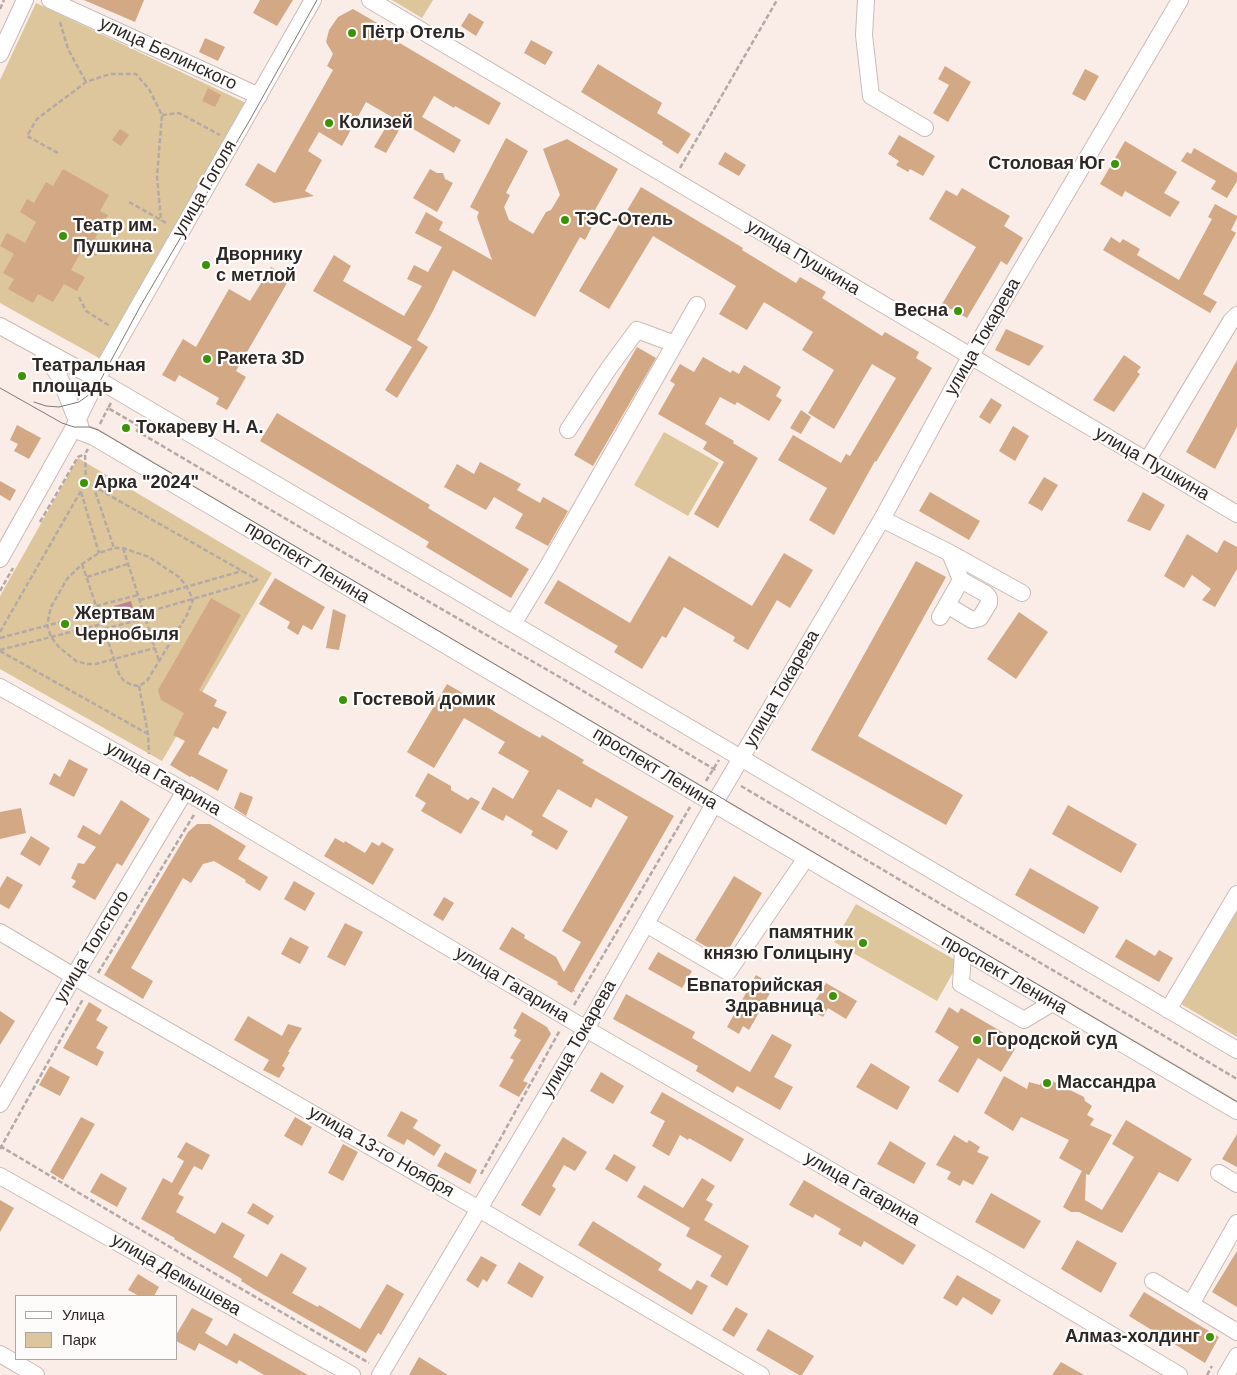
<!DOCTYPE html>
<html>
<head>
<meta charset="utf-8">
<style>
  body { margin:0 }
  #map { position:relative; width:1237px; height:1375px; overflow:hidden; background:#faece7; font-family:Helvetica,sans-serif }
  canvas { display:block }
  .legend { position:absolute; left:15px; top:1295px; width:162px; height:65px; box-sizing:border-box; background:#fefcfb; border:1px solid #aaa7a6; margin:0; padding:6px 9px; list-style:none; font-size:15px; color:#2d2826 }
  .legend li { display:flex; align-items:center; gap:10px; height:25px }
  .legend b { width:25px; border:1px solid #aaa7a6 }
</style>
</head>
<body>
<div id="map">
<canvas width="1237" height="1375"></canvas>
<ul class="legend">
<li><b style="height:6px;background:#fff"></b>Улица</li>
<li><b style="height:14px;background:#dec69c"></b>Парк</li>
</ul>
</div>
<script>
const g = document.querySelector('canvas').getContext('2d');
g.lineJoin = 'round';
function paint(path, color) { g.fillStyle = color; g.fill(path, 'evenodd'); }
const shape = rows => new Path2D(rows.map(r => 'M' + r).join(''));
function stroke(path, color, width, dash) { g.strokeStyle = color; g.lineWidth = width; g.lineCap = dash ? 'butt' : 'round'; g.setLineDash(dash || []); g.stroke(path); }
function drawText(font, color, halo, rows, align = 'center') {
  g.font = font + ' Helvetica,sans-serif'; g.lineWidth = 4.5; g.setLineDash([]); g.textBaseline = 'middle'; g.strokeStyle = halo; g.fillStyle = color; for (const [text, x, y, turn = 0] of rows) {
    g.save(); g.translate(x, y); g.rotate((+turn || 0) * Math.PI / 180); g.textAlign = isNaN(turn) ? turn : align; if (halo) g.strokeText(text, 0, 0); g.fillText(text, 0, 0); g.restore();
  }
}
paint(shape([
  [392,0,433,0,422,18],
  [36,3,246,103,99,358,0,303,0,80],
  [664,432,719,463,688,516,634,485],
  [78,458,272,573,162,761,0,669,0,596],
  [856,904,959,962,937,1001,834,942],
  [1237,911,1237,1037,1181,1004]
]), '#dec69c');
paint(shape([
  [131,601,135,617,118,621,114,606]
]), '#bb8491');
paint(shape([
  [84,0,144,0,135,22],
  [260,0,293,0,277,26,253,13],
  [353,9,379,24,376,29,501,103,489,125,455,106,454,108,434,96,422,117,461,140,454,153,403,123,386,153,374,147,392,117,366,102,342,146,319,132,308,151,322,160,305,191,314,196,274,203,245,185,258,163,275,173,333,70,327,66,333,54,326,42,329,30,338,17],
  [469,13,484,22,476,36,461,26],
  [205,38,225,47,218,61,199,52],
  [531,40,553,52,545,65,524,53],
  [598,64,662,103,657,113,691,134,678,154,662,144,663,142,581,92],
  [945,66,971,82,948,122,933,113,949,85,938,79],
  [1085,69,1099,76,1085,101,1072,94],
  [208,88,221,95,215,107,202,101],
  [120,129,129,135,121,146,112,140],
  [899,135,935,156,923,176,910,169,908,172,896,165,899,161,888,154],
  [506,138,528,151,506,193,510,195,504,207,509,220,533,234,546,212,551,210,560,195,543,149,567,139,618,169,591,217,596,219,585,240,580,237,535,317,453,270,433,311,417,340,428,347,397,398,385,390,412,347,313,291,334,255,351,266,343,281,404,316,422,286,407,279,414,265,428,272,442,247,415,233,426,212,443,222,439,230,492,260,477,217,479,212,470,207],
  [1125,141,1177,172,1164,193,1180,202,1170,217,1125,191,1122,197,1100,184],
  [1194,148,1237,173,1237,181,1227,198,1211,189,1216,181,1181,161,1187,152,1191,154],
  [725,152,746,165,739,176,718,164],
  [63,169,109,195,100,211,108,215,95,238,103,243,96,256,83,248,71,270,85,277,77,291,64,284,53,302,38,294,33,303,8,289,14,279,3,273,14,254,0,246,7,233,25,243,36,222,20,212,27,199,34,203,46,182,53,186],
  [430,169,437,173,443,173,445,179,453,183,437,212,413,198],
  [641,187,743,248,742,250,796,283,800,277,826,292,822,298,882,336,885,332,919,352,916,358,932,368,876,462,875,461,834,535,809,520,827,488,778,460,793,435,841,463,846,454,850,456,896,378,872,364,834,429,808,413,834,370,802,350,813,332,764,302,747,330,719,314,736,286,653,236,609,309,579,291],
  [962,188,1010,216,1004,226,1023,238,1007,265,1001,261,967,318,942,304,976,247,929,219,946,190,957,196],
  [1215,204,1237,216,1237,218,1231,230,1236,233,1203,294,1217,302,1210,313,1103,250,1111,237,1120,243,1123,239,1140,249,1137,255,1179,280,1212,219,1208,217],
  [271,267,290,278,236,371,246,377,227,410,216,404,219,398,179,375,175,382,162,375,183,339,196,347,229,289,250,301],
  [1006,329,1044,346,1029,366,995,350],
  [637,347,656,358,593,466,574,455],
  [1124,355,1141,367,1137,372,1140,374,1114,412,1093,400],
  [703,357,731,373,732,370,739,374,744,365,781,387,776,396,782,400,769,421,737,402,735,405,720,397,705,424,734,441,733,443,758,458,718,528,694,514,724,462,703,449,707,442,658,414,675,384,670,381,680,364,694,372],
  [1237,360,1237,427,1215,469,1186,452],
  [991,398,1002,405,990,424,979,417],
  [801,410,811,417,801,434,790,428],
  [277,413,430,505,428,508,529,569,511,598,426,547,429,542,260,441],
  [17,425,41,438,29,459,14,451,18,444,10,440],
  [1013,426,1029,436,1015,461,999,451],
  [480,462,521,484,517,490,540,503,543,497,568,511,548,546,515,528,523,514,494,497,486,510,444,487,457,464,474,474],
  [1044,477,1058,485,1042,511,1028,503],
  [0,481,16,490,10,501,0,495],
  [930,492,980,521,969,540,919,511],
  [1143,492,1165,505,1150,531,1127,521],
  [1187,534,1217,553,1224,540,1237,547,1237,569,1215,607,1202,600,1211,589,1192,575,1184,588,1164,576],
  [784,553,813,570,790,608,777,600,748,650,733,641,735,637,684,607,666,638,662,636,642,669,614,652,618,646,544,603,558,580,630,623,669,556,752,606],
  [916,561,946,577,858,736,963,795,946,825,811,750],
  [275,578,325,607,312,630,303,625,298,635,287,628,290,622,259,604],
  [211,598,241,615,199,690,217,700,214,706,227,712,218,729,213,727,198,754,228,770,218,791,191,776,190,777,170,765,185,741,173,735,184,713,161,700,158,690],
  [333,609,346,615,339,650,326,648],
  [1019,612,1048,632,1016,679,987,659],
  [447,684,540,738,542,735,584,760,582,763,674,816,574,989,575,992,573,991,572,993,557,984,558,982,499,949,512,927,525,935,524,938,556,957,564,972,581,942,562,931,628,817,596,798,591,808,558,789,542,816,568,831,557,850,531,835,533,831,506,815,503,821,481,809,493,787,513,799,529,771,498,753,505,742,464,718,434,768,407,752],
  [69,759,88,769,74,797,49,784,54,773,60,777],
  [428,773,451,786,451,790,468,800,471,797,480,802,461,834,421,811,426,803,415,796],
  [240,792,253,797,246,816,234,808],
  [121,800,150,819,122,866,117,863,95,900,72,887,76,881,71,878,78,863,84,864,96,847,77,837,83,825,100,835],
  [1068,805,1137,844,1121,873,1052,834],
  [21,808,26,833,0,839,0,812],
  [197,824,210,824,246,846,238,859,268,877,260,891,245,882,246,880,214,861,203,864,191,883,183,878,131,968,153,981,143,999,104,975,188,832],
  [31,836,50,848,40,866,20,854],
  [335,838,344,843,345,841,365,853,372,842,379,846,382,842,394,849,373,885,324,856],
  [1030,868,1099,907,1084,934,1015,895],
  [7,876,23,885,9,909,0,904,0,888],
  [734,876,762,893,724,957,695,940],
  [294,881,315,893,305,911,284,899],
  [444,897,454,903,443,921,433,915],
  [345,923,363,932,345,966,327,957],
  [290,937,309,947,300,964,281,954],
  [1126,939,1155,956,1159,950,1173,958,1159,982,1115,957],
  [658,952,692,971,682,988,648,969],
  [756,975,774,986,749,1030,743,1026,739,1034,727,1027],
  [826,983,857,1001,846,1019,828,1008,823,1017,810,1010],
  [626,994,695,1032,692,1038,750,1072,772,1034,792,1045,774,1077,793,1087,780,1110,737,1086,733,1093,696,1071,698,1066,613,1019],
  [89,1002,102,1010,96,1020,108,1027,96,1048,104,1052,97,1066,63,1048],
  [949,1007,958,1013,961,1008,1009,1036,1005,1043,1015,1049,1001,1072,978,1058,958,1093,938,1081,959,1047,935,1032],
  [0,1011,15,1021,0,1045],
  [522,1012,547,1027,551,1034,523,1081,528,1083,519,1097,499,1086,514,1060,510,1058,521,1040,514,1036,517,1030,513,1028],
  [248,1016,282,1036,288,1024,302,1028,288,1052,290,1052,282,1066,285,1068,279,1078,263,1070,269,1060,234,1040],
  [871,1063,910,1087,897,1110,856,1087],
  [50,1066,70,1077,60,1096,39,1085],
  [601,1072,624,1086,613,1104,590,1091],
  [1004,1076,1027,1089,1029,1082,1040,1085,1043,1078,1050,1080,1084,1097,1085,1101,1092,1106,1087,1115,1094,1119,1090,1125,1112,1135,1089,1175,1086,1174,1085,1200,1102,1210,1134,1157,1112,1144,1126,1120,1192,1159,1178,1182,1159,1172,1122,1233,1079,1212,1071,1212,1063,1207,1082,1171,1059,1158,1069,1140,1021,1117,1013,1131,984,1113],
  [662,1092,744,1139,731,1162,689,1138,688,1140,680,1135,669,1156,652,1146,665,1121,650,1113],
  [401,1111,418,1120,413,1128,441,1145,434,1156,407,1139,404,1145,387,1136],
  [81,1117,95,1124,63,1180,50,1172],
  [295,1117,312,1127,302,1146,284,1136],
  [1237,1134,1237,1167,1222,1159],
  [954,1135,967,1143,969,1140,980,1147,977,1152,989,1157,973,1185,963,1180,960,1186,947,1179,951,1172,936,1165],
  [563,1137,587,1152,575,1171,564,1165,552,1186,556,1189,540,1216,521,1205],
  [890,1141,926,1163,914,1184,877,1164],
  [186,1142,210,1155,202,1170,194,1166,178,1194,184,1197,176,1212,215,1234,222,1222,245,1235,233,1257,267,1277,281,1253,307,1268,292,1293,318,1307,319,1305,360,1329,387,1284,404,1294,381,1335,378,1333,366,1353,259,1292,241,1281,242,1279,174,1239,175,1238,141,1219,163,1178,172,1183,184,1161,177,1157],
  [343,1144,358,1152,343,1181,328,1173],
  [445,1152,477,1170,470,1184,437,1166],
  [614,1154,636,1167,627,1182,605,1169],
  [101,1173,127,1188,117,1207,90,1192],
  [702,1178,715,1186,706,1200,713,1204,704,1220,749,1246,727,1286,710,1276,722,1256,686,1236,690,1228,637,1197,644,1185,683,1208],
  [804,1180,916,1245,903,1265,864,1241,861,1247,838,1234,841,1229,815,1214,813,1218,789,1205],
  [991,1193,1041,1221,1024,1249,975,1222],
  [0,1200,14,1208,0,1232],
  [253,1203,274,1216,268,1225,247,1213],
  [593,1221,662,1264,658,1270,691,1290,697,1280,708,1286,692,1315,578,1245],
  [1077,1240,1117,1263,1101,1293,1061,1269],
  [1237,1251,1237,1307,1212,1292],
  [481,1256,497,1265,487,1282,483,1279,478,1288,466,1280],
  [519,1262,544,1277,532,1298,507,1283],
  [138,1274,159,1287,154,1296,139,1296,128,1290],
  [957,1275,1001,1300,992,1315,963,1297,957,1306,943,1298],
  [1144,1292,1219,1337,1205,1363,1129,1316],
  [736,1307,748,1314,734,1337,722,1330],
  [192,1308,213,1319,205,1333,227,1346,234,1333,308,1375,264,1375,239,1360,237,1364,199,1343,195,1351,176,1341,176,1335],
  [768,1329,814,1356,802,1375,799,1375,756,1350],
  [419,1357,448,1375,409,1375],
  [1061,1362,1084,1375,1052,1375]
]), '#d3a885');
const minor = shape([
  [50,0,259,96],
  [370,0,1237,514],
  [866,0,864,35,871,96,925,128],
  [0,54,25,0],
  [0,326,97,379,1237,1050],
  [43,352,59,376,77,421,80,425],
  [73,429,94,437,714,804,1237,1111],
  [568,430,609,368,637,330,675,344],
  [1147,461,1231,321,1237,315],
  [882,519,950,553,961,580,940,617],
  [950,553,1022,593],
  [0,559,73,429,101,372,313,0],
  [947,605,972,620,980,618,989,603,989,598,986,594,961,580],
  [513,624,548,566,697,305],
  [0,687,185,791,586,1029,989,1262,1179,1375],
  [646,924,728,972,806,858],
  [0,932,90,986,479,1209,761,1375],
  [963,951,961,984,1024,1020,1052,1003],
  [1168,1010,1237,894],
  [0,1104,74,976,185,791],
  [1219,1173,1237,1184],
  [0,1176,352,1375],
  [1153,1281,1237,1332],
  [1191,1304,1237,1223],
  [0,1354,36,1375],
  [380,1375,586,1029,714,804,882,519,970,357,1180,0],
  [1226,1375,1237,1356]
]);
stroke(minor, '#c9bcb7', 18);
stroke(shape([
  [0,9,4,0],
  [60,22,68,49,86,82],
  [162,115,179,113,220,135],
  [58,153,27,136,37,119,86,82,110,74,136,74,149,89,162,115,157,176,161,221],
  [680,168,777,0],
  [129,202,168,224],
  [79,297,86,311,110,326],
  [111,403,108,408,139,426,137,431,315,536,563,679,717,771],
  [100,424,108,408],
  [86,482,258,580],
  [93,485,114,548],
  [81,492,99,553],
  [40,522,78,457,85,454],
  [123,548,159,661],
  [82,564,114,659,119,674,124,681,132,685,139,686,147,681,187,615,193,600,187,587,179,577,149,557,123,548,114,548,99,553,82,564,67,579,51,607,47,625,51,637,59,647,76,661,87,664,96,664,114,659,155,648],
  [87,577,128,564],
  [0,591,13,568],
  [140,600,242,571],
  [96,606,138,595],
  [144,613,258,580],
  [104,629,146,618],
  [0,632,86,482,85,454,88,449],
  [0,638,98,612],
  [0,650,102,624],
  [0,651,148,734],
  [139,686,148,734,149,754],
  [706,781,719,760],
  [741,786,1237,1079],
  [98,973,195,813],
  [574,1005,690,807],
  [0,1146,202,1266,369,1363],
  [0,1149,83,999],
  [481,1174,560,1030],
  [1207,1375,1212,1366]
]), '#b4a9a5', 2.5, [5, 2.5]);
stroke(minor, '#fff', 16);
stroke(shape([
  [0,388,62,423,74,427,89,427,98,430,1237,1102],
  [34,402,46,406,59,407,79,402,90,394,100,381,141,305,251,118,317,0]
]), '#827976', 1);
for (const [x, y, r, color] of [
  [352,33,5,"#3b9407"],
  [329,123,5,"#3b9407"],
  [1115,164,5,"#3b9407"],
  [565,220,5,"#3b9407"],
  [63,236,5,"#3b9407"],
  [206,265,5,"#3b9407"],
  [958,311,5,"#3b9407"],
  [207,359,5,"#3b9407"],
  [22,376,5,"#3b9407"],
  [126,428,5,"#3b9407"],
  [84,483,5,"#3b9407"],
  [65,624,5,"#3b9407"],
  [343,700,5,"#3b9407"],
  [863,943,5,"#3b9407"],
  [833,996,5,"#3b9407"],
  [977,1040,5,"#3b9407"],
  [1047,1083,5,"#3b9407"],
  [1210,1337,5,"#3b9407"]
]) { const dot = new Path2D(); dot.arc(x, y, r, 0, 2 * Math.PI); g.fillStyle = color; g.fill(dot); stroke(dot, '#fefcfb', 2); }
drawText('bold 18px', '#2d2826', '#fefcfb', [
  ["Пётр Отель",362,33],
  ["Колизей",339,123],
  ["Столовая Юг",1105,164,"right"],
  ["ТЭС-Отель",575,220],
  ["Театр им.",73,226],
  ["Пушкина",73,247],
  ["Дворнику",216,255],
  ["с метлой",216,276],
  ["Весна",948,311,"right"],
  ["Ракета 3D",217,359],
  ["Театральная",32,366],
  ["площадь",32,387],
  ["Токареву Н. А.",136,428],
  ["Арка \"2024\"",94,483],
  ["Жертвам",75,614],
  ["Чернобыля",75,635],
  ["Гостевой домик",353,700],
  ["памятник",853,933,"right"],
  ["князю Голицыну",853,954,"right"],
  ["Евпаторийская",823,986,"right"],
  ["Здравница",823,1007,"right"],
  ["Городской суд",987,1040],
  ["Массандра",1057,1083],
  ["Алмаз-холдинг",1200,1337,"right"]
], 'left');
drawText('18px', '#2d2826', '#fefcfb', [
  ["улица Белинского",168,54,25],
  ["улица Гоголя",205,189,-60],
  ["улица Пушкина",803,258,31],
  ["улица Токарева",983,337,-60],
  ["улица Пушкина",1152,464,30],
  ["проспект Ленина",307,563,31],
  ["улица Токарева",782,689,-60],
  ["проспект Ленина",655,769,31],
  ["улица Гагарина",163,779,30],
  ["улица Толстого",92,947,-59],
  ["проспект Ленина",1004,975,30],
  ["улица Гагарина",512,985,31],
  ["улица Токарева",579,1039,-60],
  ["улица 13-го Ноября",381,1152,30],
  ["улица Гагарина",862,1189,30],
  ["улица Демышева",176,1275,30]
]);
</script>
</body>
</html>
